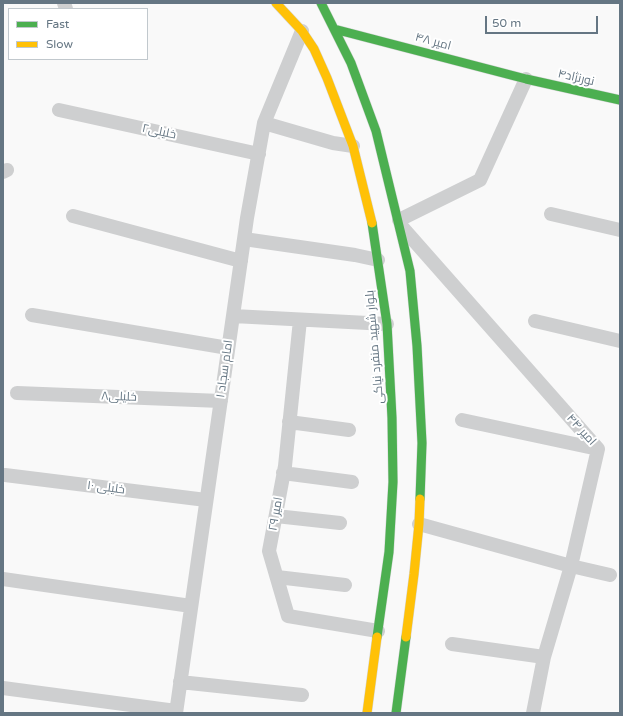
<!DOCTYPE html>
<html>
<head>
<meta charset="utf-8">
<style>
  body { margin:0 }
  #map { position:relative; width:623px; height:716px; overflow:hidden; background:#f9f9f9; font-family:"Varela Round",sans-serif }
  canvas { display:block }
  .frame { position:absolute; inset:0; border:4px solid #657683; pointer-events:none }
  .legend { position:absolute; left:8px; top:8px; width:140px; height:52px; box-sizing:border-box; background:#fff; border:1px solid #c1c8cd; margin:0; padding:5px 7px; list-style:none; font-size:12px; color:#657683 }
  .legend li { display:flex; align-items:center; gap:8px; height:20px }
  .legend b { width:20px; border:1px solid #c1c8cd }
  .scale { position:absolute; left:485px; top:16px; width:113px; height:18px; box-sizing:border-box; border:2px solid #657683; border-top:0; padding-left:5px; font-size:12px; line-height:14px; white-space:nowrap; color:#657683; -webkit-text-stroke:3px #fff; paint-order:stroke }
</style>
</head>
<body>
<div id="map">
<canvas width="623" height="716"></canvas>
<div class="frame"></div>
<ul class="legend">
<li><b style="height:5px;background:#4caf50"></b>Fast</li>
<li><b style="height:5px;background:#ffc107"></b>Slow</li>
</ul>
<div class="scale">50 m</div>
</div>
<script>
const g = document.querySelector('canvas').getContext('2d');
g.lineJoin = 'round';
const shape = rows => new Path2D(rows.map(r => 'M' + r).join(''));
function stroke(path, color, width, dash) { g.strokeStyle = color; g.lineWidth = width; g.lineCap = dash ? 'butt' : 'round'; g.setLineDash(dash || []); g.stroke(path); }
function drawText(font, color, halo, rows, align = 'center') {
  g.font = font + ' "Varela Round",Cairo,sans-serif'; g.lineWidth = 4; g.setLineDash([]); g.textBaseline = 'middle'; g.strokeStyle = halo; g.fillStyle = color; for (const [text, x, y, turn = 0] of rows) {
    g.save(); g.translate(x, y); g.rotate((+turn || 0) * Math.PI / 180); g.textAlign = isNaN(turn) ? turn : align; if (halo) g.strokeText(text, 0, 0); g.fillText(text, 0, 0); g.restore();
  }
}
const fast = shape([
  [321,3,351,63,376,131,410,271,417,346,422,443,420,499],
  [334,29,526,79,620,100],
  [372,223,387,324,392,418,393,482,389,552,377,637],
  [396,713,406,637]
]);
const slow = shape([
  [276,3,302,31,314,49,327,78,353,146,372,223],
  [406,637,414,574,419,524,420,499],
  [367,713,377,637]
]);
stroke(fast, '#d5d6d7', 10);
stroke(slow, '#d5d6d7', 10);
stroke(shape([
  [64,3,66,9],
  [59,110,259,154],
  [264,123,333,143,353,146],
  [3,172,7,170],
  [551,214,620,230],
  [73,216,241,261],
  [399,220,480,180,526,79],
  [402,227,598,449],
  [244,239,355,255,378,260],
  [32,315,228,348],
  [233,316,387,324],
  [300,320,285,466,269,551,288,616,378,631],
  [535,321,620,341],
  [17,393,221,401],
  [462,420,598,449],
  [289,422,349,430],
  [283,473,352,482],
  [5,475,206,500],
  [276,516,340,523],
  [419,524,571,566,610,575],
  [277,577,345,585],
  [3,579,191,606],
  [452,644,544,657],
  [180,682,302,695],
  [3,688,176,711],
  [176,713,247,218,264,123,302,31],
  [533,713,544,657,571,566,598,449]
]), '#cecfd0', 14);
stroke(fast, '#4caf50', 9);
stroke(slow, '#ffc107', 9);
drawText('12px', '#657683', '#fff', [
  ["امیر ۴۸",433,42,15],
  ["نورنژاد۴",576,78,13],
  ["خلیلی۲",159,132,12],
  ["بلوار شهید منفرد نیاکی",375,347,-95],
  ["امام سجاد ۱",225,369,-82],
  ["خلیلی۸",119,397,2],
  ["امیر ۴۴",581,430,48],
  ["خلیلی ۱۰",106,488,7],
  ["امیر ۲۹",276,514,-80]
]);
</script>
</body>
</html>
